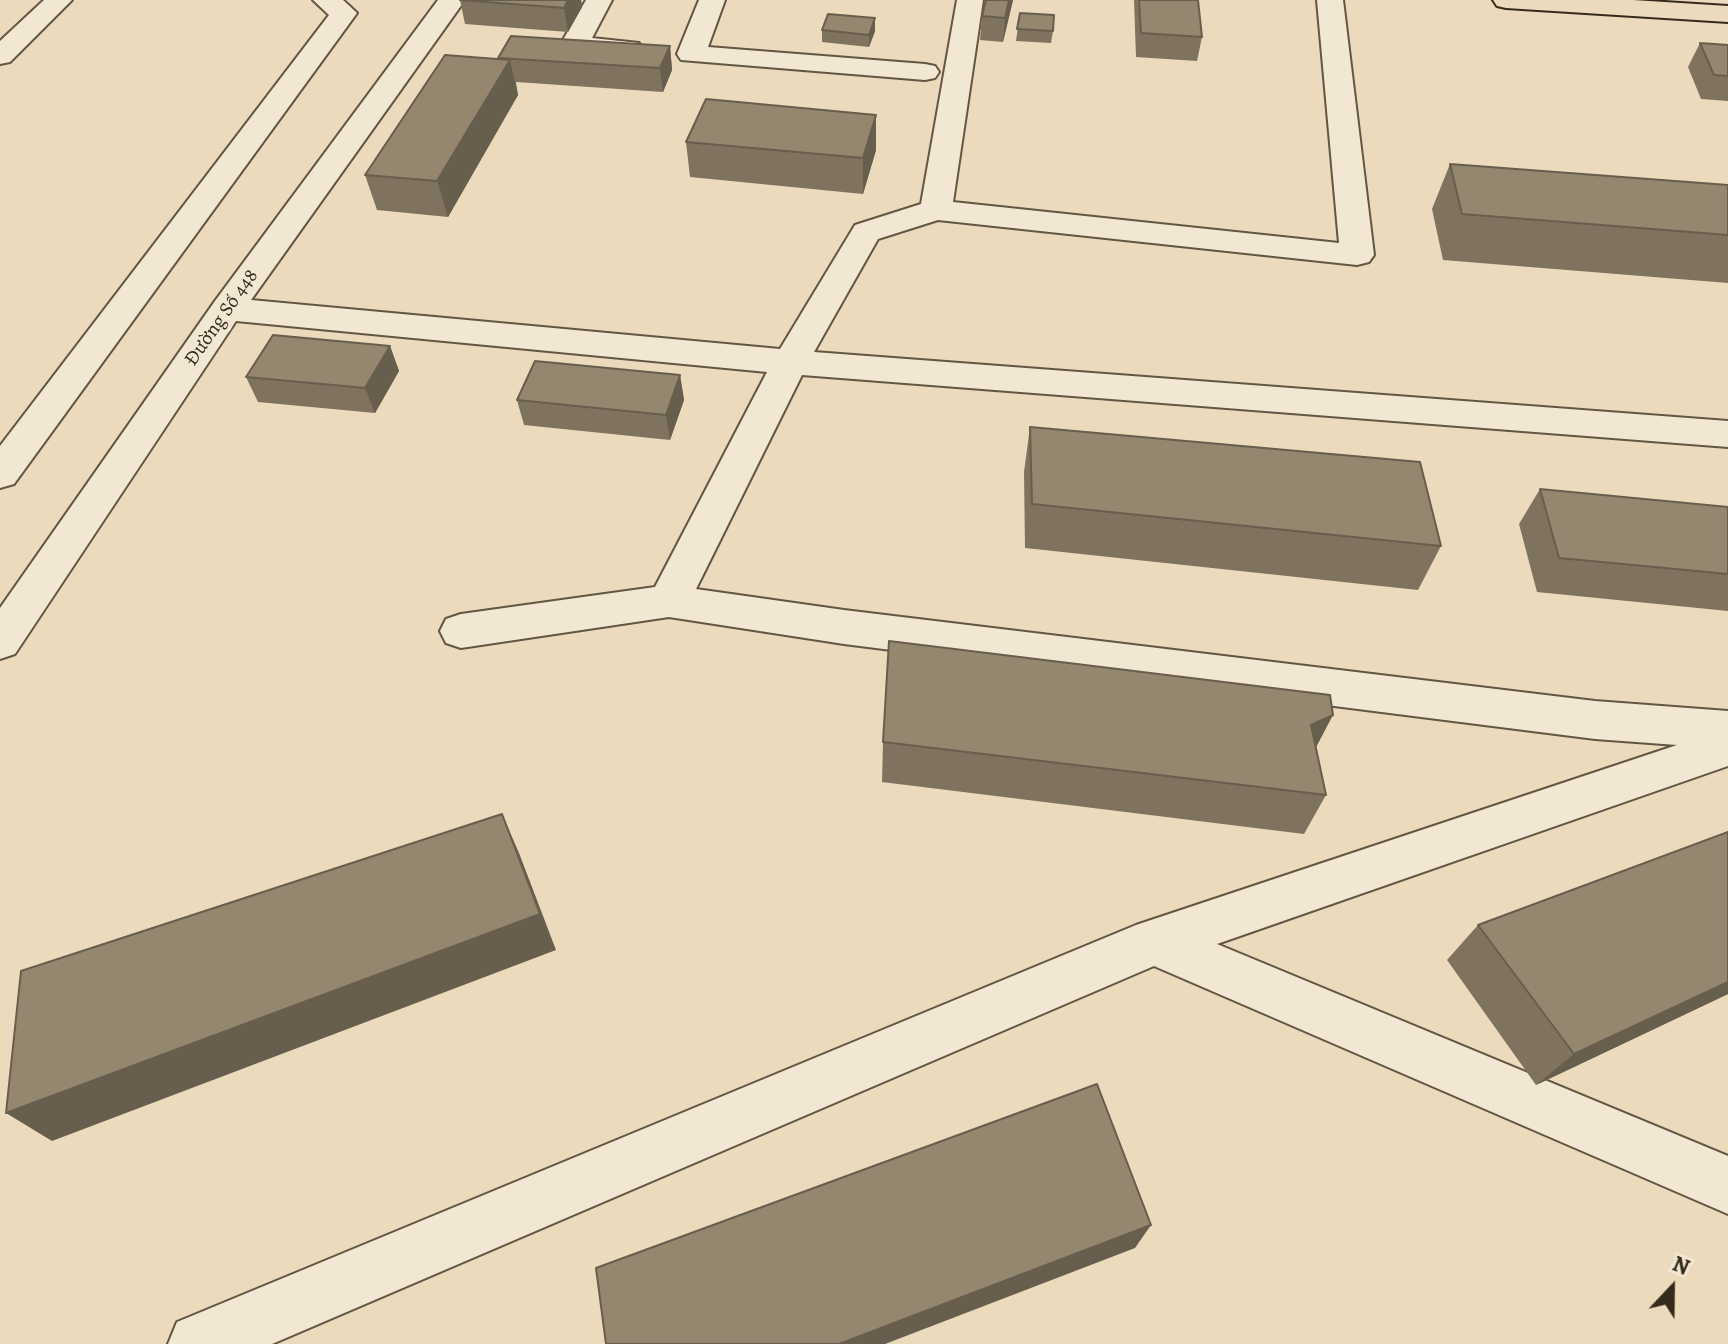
<!DOCTYPE html>
<html>
<head>
<meta charset="utf-8">
<style>
  body { margin:0 }
  #map { position:relative; width:1728px; height:1344px; overflow:hidden; background:#ebdabb; font-family:Alegreya,serif }
  canvas { display:block }
  .north { position:absolute; left:1632px; top:1248px; width:80px; height:80px; -webkit-text-stroke:6px #f2e7d3; paint-order:stroke; rotate:22deg; font-size:22px; font-weight:700; line-height:32px; text-align:center; color:#352a1c }
  .north::after { content:''; display:block; margin:auto; width:28px; height:36px; background:#352a1c; clip-path:polygon(50% 0,100% 100%,50% 72%,0 100%) }
</style>
</head>
<body>
<div id="map">
<canvas width="1728" height="1344"></canvas>
<div class="north">N</div>
</div>
<script>
const g = document.querySelector('canvas').getContext('2d');
g.lineJoin = 'round';
const shape = rows => new Path2D(rows.map(r => 'M' + r).join(''));
function stroke(path, color, width, dash) { g.strokeStyle = color; g.lineWidth = width; g.lineCap = dash ? 'butt' : 'round'; g.setLineDash(dash || []); g.stroke(path); }
function paint(path, color) { g.fillStyle = color; g.fill(path, 'evenodd'); }
function drawText(font, color, halo, rows, align = 'center') {
  g.font = font + ' Alegreya,serif'; g.lineWidth = 8; g.setLineDash([]); g.textBaseline = 'middle'; g.strokeStyle = halo; g.fillStyle = color; for (const [text, x, y, turn = 0] of rows) {
    g.save(); g.translate(x, y); g.rotate((+turn || 0) * Math.PI / 180); g.textAlign = isNaN(turn) ? turn : align; if (halo) g.strokeText(text, 0, 0); g.fillText(text, 0, 0); g.restore();
  }
}
const minor = shape([
  [44,0,72,0,10,62,0,64,0,41,44,0],
  [313,0,343,0,357,13,14,484,0,488,0,446,329,15,313,0],
  [438,0,465,0,251,300,780,349,855,225,921,204,957,0,983,0,953,202,1339,243,1317,0,1343,0,1374,255,1369,262,1357,265,938,220,878,239,814,352,1728,421,1728,447,802,375,696,589,844,610,1595,701,1728,711,1728,766,1217,944,1728,1156,1728,1214,1154,966,272,1344,168,1344,177,1322,1136,925,1677,745,1595,739,844,644,669,617,461,648,446,643,440,631,446,619,461,614,655,587,767,372,236,321,15,654,0,659,0,608,215,301,438,0],
  [586,0,612,0,592,38,639,43,643,49,639,55,629,57,564,51,560,45,586,0],
  [699,0,725,0,708,47,925,64,935,66,939,72,935,78,925,80,681,60,677,54,699,0]
]);
const major = shape([
  [1493,0,1633,0,1728,6,1728,22,1506,8,1497,6,1493,0]
]);
stroke(minor, '#625644', 4);
stroke(major, '#352a1c', 4);
paint(minor, '#f2e7d3');
paint(major, '#ebdabb');
paint(shape([
  [460,0,581,0,582,7,568,32,465,24],
  [986,0,1013,0,1003,42,980,40,982,16],
  [1134,0,1198,0,1202,37,1197,61,1136,57],
  [1020,13,1053,31,1051,43,1016,41],
  [822,30,875,31,869,47,822,42],
  [1700,43,1728,45,1728,101,1701,99,1688,67],
  [670,46,672,70,663,92,516,82,518,95,448,217,377,210,365,175,499,59,498,58],
  [876,115,876,150,863,194,690,177,686,142],
  [1450,164,1728,185,1728,283,1443,260,1432,209],
  [390,346,399,371,375,413,258,402,246,377],
  [680,375,684,400,670,440,524,425,517,400],
  [1030,427,1441,546,1418,590,1025,548,1024,472],
  [1540,489,1728,507,1728,611,1537,592,1519,524],
  [883,742,1316,748,1326,795,1304,834,882,782],
  [1478,925,1728,994,1536,1085,1447,960]
]), '#7f735f');
paint(shape([
  [568,0,581,0,582,7,568,32,564,8],
  [1009,0,1013,0,1003,42,1005,18],
  [875,18,875,31,869,47,869,35],
  [670,46,672,70,663,92,660,68],
  [510,60,518,95,448,217,437,181],
  [876,115,876,150,863,194,863,158],
  [390,346,399,371,375,413,365,388],
  [680,375,684,400,670,440,666,415],
  [1333,715,1312,755,1311,725],
  [502,814,519,853,556,950,52,1141,6,1113],
  [1728,982,1728,994,1536,1085,1574,1054],
  [1151,1225,1135,1248,885,1344,839,1344]
]), '#685e4e');
const building = shape([
  [460,0,568,0,564,8,460,0],
  [986,0,1009,0,1005,18,982,16,986,0],
  [1139,0,1198,0,1202,37,1141,33,1139,0],
  [1020,13,1054,15,1053,31,1017,29,1020,13],
  [828,14,875,18,869,35,822,30,828,14],
  [511,36,670,46,660,68,498,58,511,36],
  [1700,43,1728,45,1728,76,1714,75,1700,43],
  [445,55,510,60,437,181,365,175,445,55],
  [706,99,876,115,863,158,686,142,706,99],
  [1450,164,1728,185,1728,235,1462,214,1450,164],
  [273,335,390,346,365,388,246,377,273,335],
  [535,361,680,375,666,415,517,400,535,361],
  [1030,427,1420,462,1441,546,1032,504,1030,427],
  [1540,489,1728,507,1728,574,1559,558,1540,489],
  [889,641,1330,695,1333,715,1311,725,1326,795,883,742,889,641],
  [502,814,540,914,6,1113,21,971,502,814],
  [1728,832,1728,982,1574,1054,1478,925,1728,832],
  [1097,1084,1151,1225,839,1344,606,1344,596,1268,1097,1084]
]);
paint(building, '#94866f');
stroke(building, '#685e4e', 2);
drawText('20px', '#352a1c', '#f2e7d3', [
  ["Đường Số 448",222,318,-55]
]);
</script>
</body>
</html>
